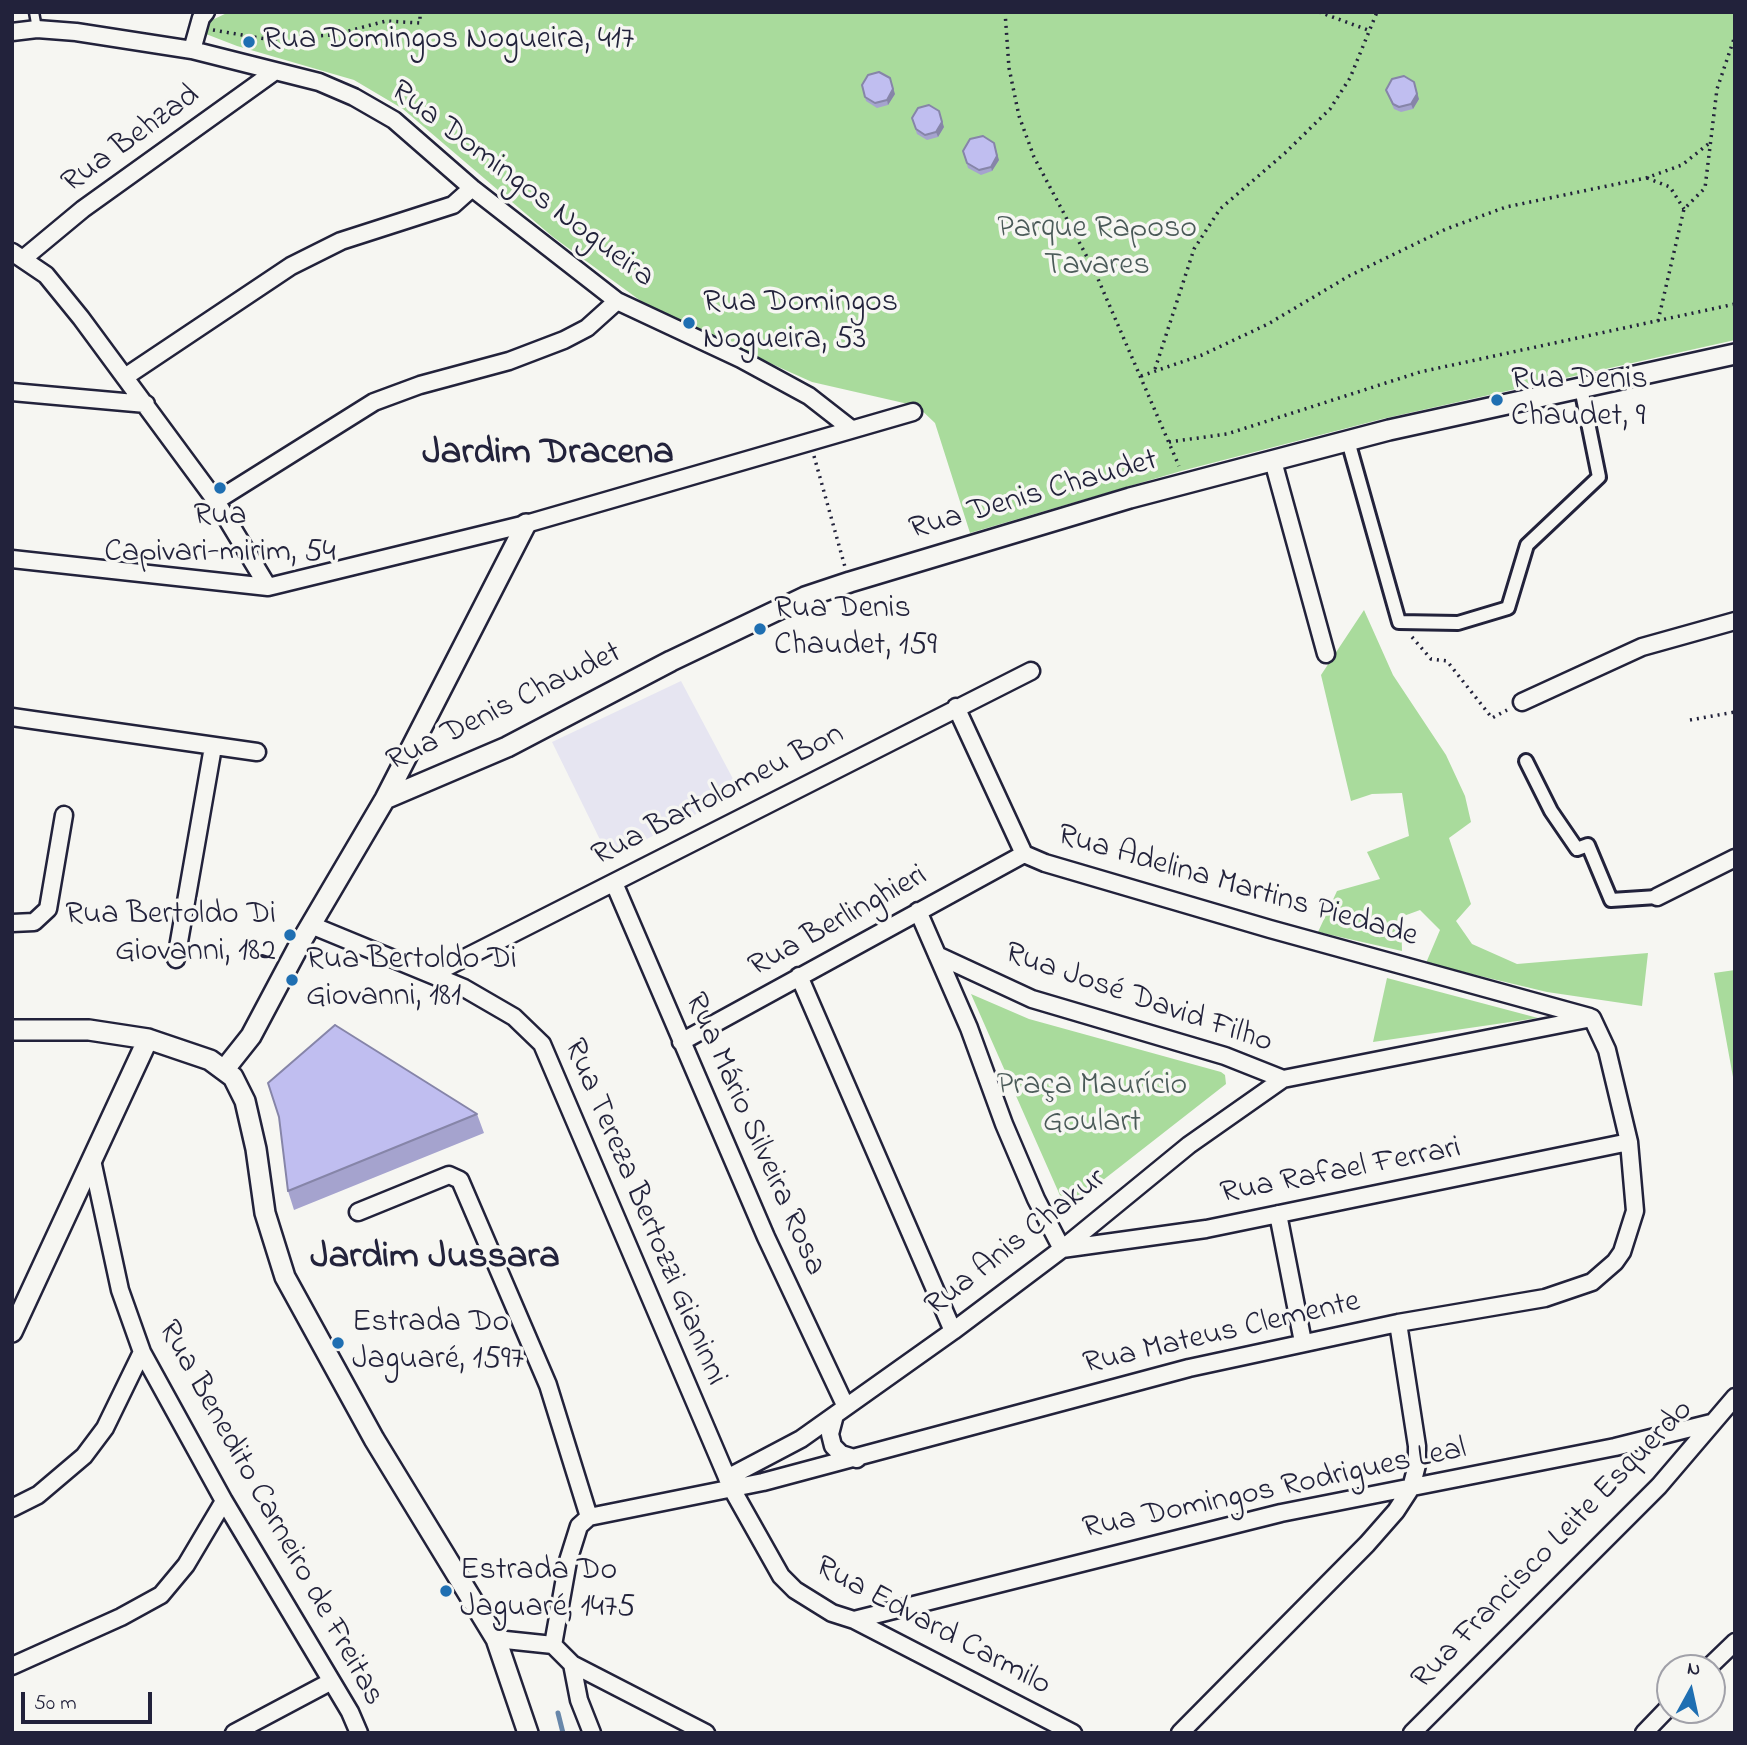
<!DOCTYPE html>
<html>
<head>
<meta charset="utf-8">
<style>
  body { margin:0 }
  #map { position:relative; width:1747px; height:1745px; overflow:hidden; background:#f6f6f2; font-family:"Indie Flower",sans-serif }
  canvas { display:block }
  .frame { position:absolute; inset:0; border:14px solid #22223b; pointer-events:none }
  .north { position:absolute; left:1656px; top:1654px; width:70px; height:70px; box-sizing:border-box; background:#f6f6f2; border:2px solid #a1a1a9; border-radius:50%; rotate:8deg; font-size:19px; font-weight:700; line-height:28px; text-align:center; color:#22223b }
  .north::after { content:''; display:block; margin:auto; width:24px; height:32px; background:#1f6fb2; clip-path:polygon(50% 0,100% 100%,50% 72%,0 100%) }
  .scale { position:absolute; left:21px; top:1692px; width:131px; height:32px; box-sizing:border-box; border:4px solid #22223b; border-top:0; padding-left:9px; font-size:21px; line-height:24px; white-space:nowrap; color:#22223b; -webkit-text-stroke:5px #f6f6f2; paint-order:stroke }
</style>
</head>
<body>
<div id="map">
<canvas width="1747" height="1745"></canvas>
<div class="frame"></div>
<div class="north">N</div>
<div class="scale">50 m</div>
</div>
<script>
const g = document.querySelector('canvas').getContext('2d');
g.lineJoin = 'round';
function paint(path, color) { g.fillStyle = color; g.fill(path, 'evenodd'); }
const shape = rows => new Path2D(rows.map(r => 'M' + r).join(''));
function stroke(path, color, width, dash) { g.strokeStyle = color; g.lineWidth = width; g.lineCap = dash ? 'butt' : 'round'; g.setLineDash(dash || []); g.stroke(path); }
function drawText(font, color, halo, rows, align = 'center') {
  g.font = font + ' "Indie Flower",sans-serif'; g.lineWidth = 7; g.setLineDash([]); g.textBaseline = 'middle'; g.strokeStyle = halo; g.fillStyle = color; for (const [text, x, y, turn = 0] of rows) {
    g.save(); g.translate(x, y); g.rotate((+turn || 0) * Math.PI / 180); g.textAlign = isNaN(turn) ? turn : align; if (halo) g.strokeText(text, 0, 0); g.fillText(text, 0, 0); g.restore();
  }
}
paint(shape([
  [681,681,740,792,609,858,552,742]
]), '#e6e5f1');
paint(shape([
  [229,12,1735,12,1735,340,1382,419,1181,471,970,533,935,423,917,406,812,382,656,312,553,237,403,109,354,80,237,46,193,29],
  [1364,610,1393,675,1446,755,1465,796,1471,822,1449,838,1471,904,1456,921,1472,944,1517,964,1648,953,1642,1006,1547,992,1426,963,1440,930,1420,910,1401,917,1402,951,1318,932,1337,891,1380,879,1367,852,1409,836,1402,793,1372,794,1351,801,1321,675],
  [1735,970,1735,1088,1714,973],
  [1387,978,1538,1018,1373,1042],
  [971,994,1029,1019,1221,1072,1225,1075,1226,1084,1066,1209]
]), '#a9db9c');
stroke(shape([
  [558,1713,563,1733]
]), '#6887aa', 5);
const service = shape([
  [34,12,37,29]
]);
const pedestrian = shape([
  [1348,441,1399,622,1458,623,1508,608,1527,545,1599,477,1581,388],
  [1526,761,1551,811,1577,849,1588,845,1611,900,1657,897]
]);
const minor = shape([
  [12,32,37,29,76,32,192,50,319,82,354,97,394,120,472,188,617,301,741,359,809,396,850,428],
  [192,50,201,18,206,12],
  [12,252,46,275,81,318,216,501,268,587],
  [24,258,83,209,274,72],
  [125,377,291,266,341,241,453,205,472,188],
  [12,392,146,404],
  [1273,461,1326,654],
  [216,501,374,402,420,385,509,361,564,340,587,328,617,301],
  [12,559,268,587,526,524,913,412],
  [1522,702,1642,647,1735,621],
  [956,707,1024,854,1045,863,1270,929,1590,1017],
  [12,717,257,752],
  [614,883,766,1237,846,1407],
  [1657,897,1735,858],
  [918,911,969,1028,1004,1124,1036,1199,1062,1249,1206,1229,1629,1142],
  [12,923,34,922,48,909,64,815],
  [311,925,464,988,514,1017,542,1044,732,1489,781,1576,795,1590,832,1613,854,1620,1073,1733],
  [937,955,1032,999,1225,1056,1283,1079],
  [176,959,213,747],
  [433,974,1031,671],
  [799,976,953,1331],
  [681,1042,1024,854],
  [92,1160,120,1290,142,1352,224,1501,350,1712,359,1733],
  [358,1212,449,1175,460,1180,548,1385,589,1517],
  [1278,1214,1303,1342],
  [835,1415,830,1434,833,1446,841,1454,857,1459],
  [727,1478,801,1439,953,1331,1062,1249,1189,1145,1283,1079,1592,1018],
  [12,1508,38,1495,84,1456,105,1428,142,1352],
  [854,1620,1281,1513,1615,1447,1711,1423],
  [496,1639,553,1645,572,1664,706,1733],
  [553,1645,568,1561,579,1526,589,1517,763,1482,1189,1368,1398,1323,1545,1298,1592,1282,1615,1262,1622,1252,1635,1211,1629,1142,1607,1050,1592,1018],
  [572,1664,579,1700,592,1733],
  [12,1666,121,1617,161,1595,186,1565,224,1501],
  [1708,1668,1735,1642],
  [234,1733,330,1682],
  [1180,1733,1367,1544,1396,1511,1411,1488,1417,1465,1417,1446,1398,1323],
  [1412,1733,1659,1486,1735,1397],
  [1644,1733,1670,1706]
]);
const tertiary = shape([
  [385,799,507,747,671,661,805,597,850,582,1130,498,1389,430,1735,354],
  [12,1030,89,1030,148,1039,210,1060,233,1077,245,1101,256,1149,265,1213,285,1277,374,1439,496,1639,528,1733],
  [224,1070,251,1036,302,940,385,799,526,524],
  [12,1332,148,1039]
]);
stroke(service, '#22223b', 13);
stroke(pedestrian, '#22223b', 18);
stroke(minor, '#22223b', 21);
stroke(tertiary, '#22223b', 24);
stroke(shape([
  [1005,12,1009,68,1019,116,1034,157,1095,272,1179,466],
  [1319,12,1368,30],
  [213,30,301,45,315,36,333,35,386,21,420,23,420,12],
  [1647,178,1670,187,1684,209],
  [1658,321,1684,209,1705,188,1717,89,1735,36],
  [1155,369,1194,249,1220,209,1285,153,1330,109,1350,78,1377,12],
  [1141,376,1202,355,1268,324,1349,276,1446,229,1506,207,1646,178,1682,165,1712,141],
  [1169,442,1227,434,1420,372,1735,304],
  [814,456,845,567],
  [1412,637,1431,659,1447,661,1492,718,1507,710],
  [1690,720,1735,712]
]), '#22223b', 3.5, [2, 5]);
stroke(service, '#f6f6f2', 8);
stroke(pedestrian, '#f6f6f2', 12);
stroke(minor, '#f6f6f2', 16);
stroke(tertiary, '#f6f6f2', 19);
paint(shape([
  [1386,90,1419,99,1413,109,1401,112,1394,109],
  [895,94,888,105,877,108,866,101,865,97],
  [912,118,944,127,938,137,927,140,917,134],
  [963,151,999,160,992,171,981,175,968,168],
  [477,1114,484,1133,294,1210,288,1191]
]), '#a5a3ce');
paint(shape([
  [890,78,895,94,888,105,887,100],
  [1414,82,1419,99,1413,109,1411,104],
  [939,111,944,127,938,137,936,132],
  [994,143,999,160,992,171,991,167]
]), '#8685a8');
const building = shape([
  [879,72,890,78,893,89,887,100,875,103,865,97,862,85,868,75,879,72],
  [1404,76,1414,82,1417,94,1411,104,1399,107,1393,104,1386,90,1392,79,1404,76],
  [929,105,939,111,942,122,936,132,925,135,916,129,912,118,918,108,929,105],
  [983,136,994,143,997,156,991,167,979,170,967,163,963,151,970,139,983,136],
  [335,1025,477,1114,288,1191,279,1117,268,1083,335,1025]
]);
paint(building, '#c0bef0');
stroke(building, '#8685a8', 2);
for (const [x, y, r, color] of [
  [249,42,7,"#1f6fb2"],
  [689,323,7,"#1f6fb2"],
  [1497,400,7,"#1f6fb2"],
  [220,488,7,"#1f6fb2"],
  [760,629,7,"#1f6fb2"],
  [290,935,7,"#1f6fb2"],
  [292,980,7,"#1f6fb2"],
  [338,1343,7,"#1f6fb2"],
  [446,1591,7,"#1f6fb2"]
]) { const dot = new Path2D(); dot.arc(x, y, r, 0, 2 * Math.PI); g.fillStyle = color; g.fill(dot); stroke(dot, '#f6f6f2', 2.5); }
drawText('32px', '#22223b', '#f6f6f2', [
  ["Rua Domingos Nogueira, 417",263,42],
  ["Rua Domingos",703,305],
  ["Nogueira, 53",703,342],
  ["Rua Denis",1511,382],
  ["Chaudet, 9",1511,419],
  ["Rua",220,518,"center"],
  ["Capivari-mirim, 54",220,555,"center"],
  ["Rua Denis",774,611],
  ["Chaudet, 159",774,648],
  ["Rua Bertoldo Di",276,917,"right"],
  ["Giovanni, 182",276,954,"right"],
  ["Rua Bertoldo Di",306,962],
  ["Giovanni, 181",306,999],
  ["Estrada Do",352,1325],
  ["Jaguaré, 1597",352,1362],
  ["Estrada Do",460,1573],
  ["Jaguaré, 1475",460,1610]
], 'left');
drawText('32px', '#22223b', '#f6f6f2', [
  ["Rua Behzad",132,141,-36],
  ["Rua Domingos Nogueira",521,186,37],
  ["Rua Denis Chaudet",1034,497,-16],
  ["Rua Denis Chaudet",505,709,-26],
  ["Rua Bartolomeu Bon",719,797,-27],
  ["Rua Adelina Martins Piedade",1237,888,16],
  ["Rua Berlinghieri",839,923,-29],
  ["Rua José David Filho",1138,1000,19],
  ["Rua Mário Silveira Rosa",753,1135,66],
  ["Rua Rafael Ferrari",1341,1173,-11],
  ["Rua Tereza Bertozzi Gianinni",643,1213,67],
  ["Rua Anis Chakur",1017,1244,-38],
  ["Rua Mateus Clemente",1222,1335,-13],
  ["Rua Domingos Rodrigues Leal",1275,1491,-12],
  ["Rua Benedito Carneiro de Freitas",269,1514,61],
  ["Rua Francisco Leite Esquerdo",1554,1546,-46],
  ["Rua Edvard Carmilo",932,1628,28]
]);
drawText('32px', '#4a5a58', '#f6f6f2', [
  ["Parque Raposo",1097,231],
  ["Tavares",1097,268],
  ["Praça Maurício",1092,1088],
  ["Goulart",1092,1125]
]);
drawText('bold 38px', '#22223b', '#f6f6f2', [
  ["Jardim Dracena",548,456],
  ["Jardim Jussara",435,1260]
]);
</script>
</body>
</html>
